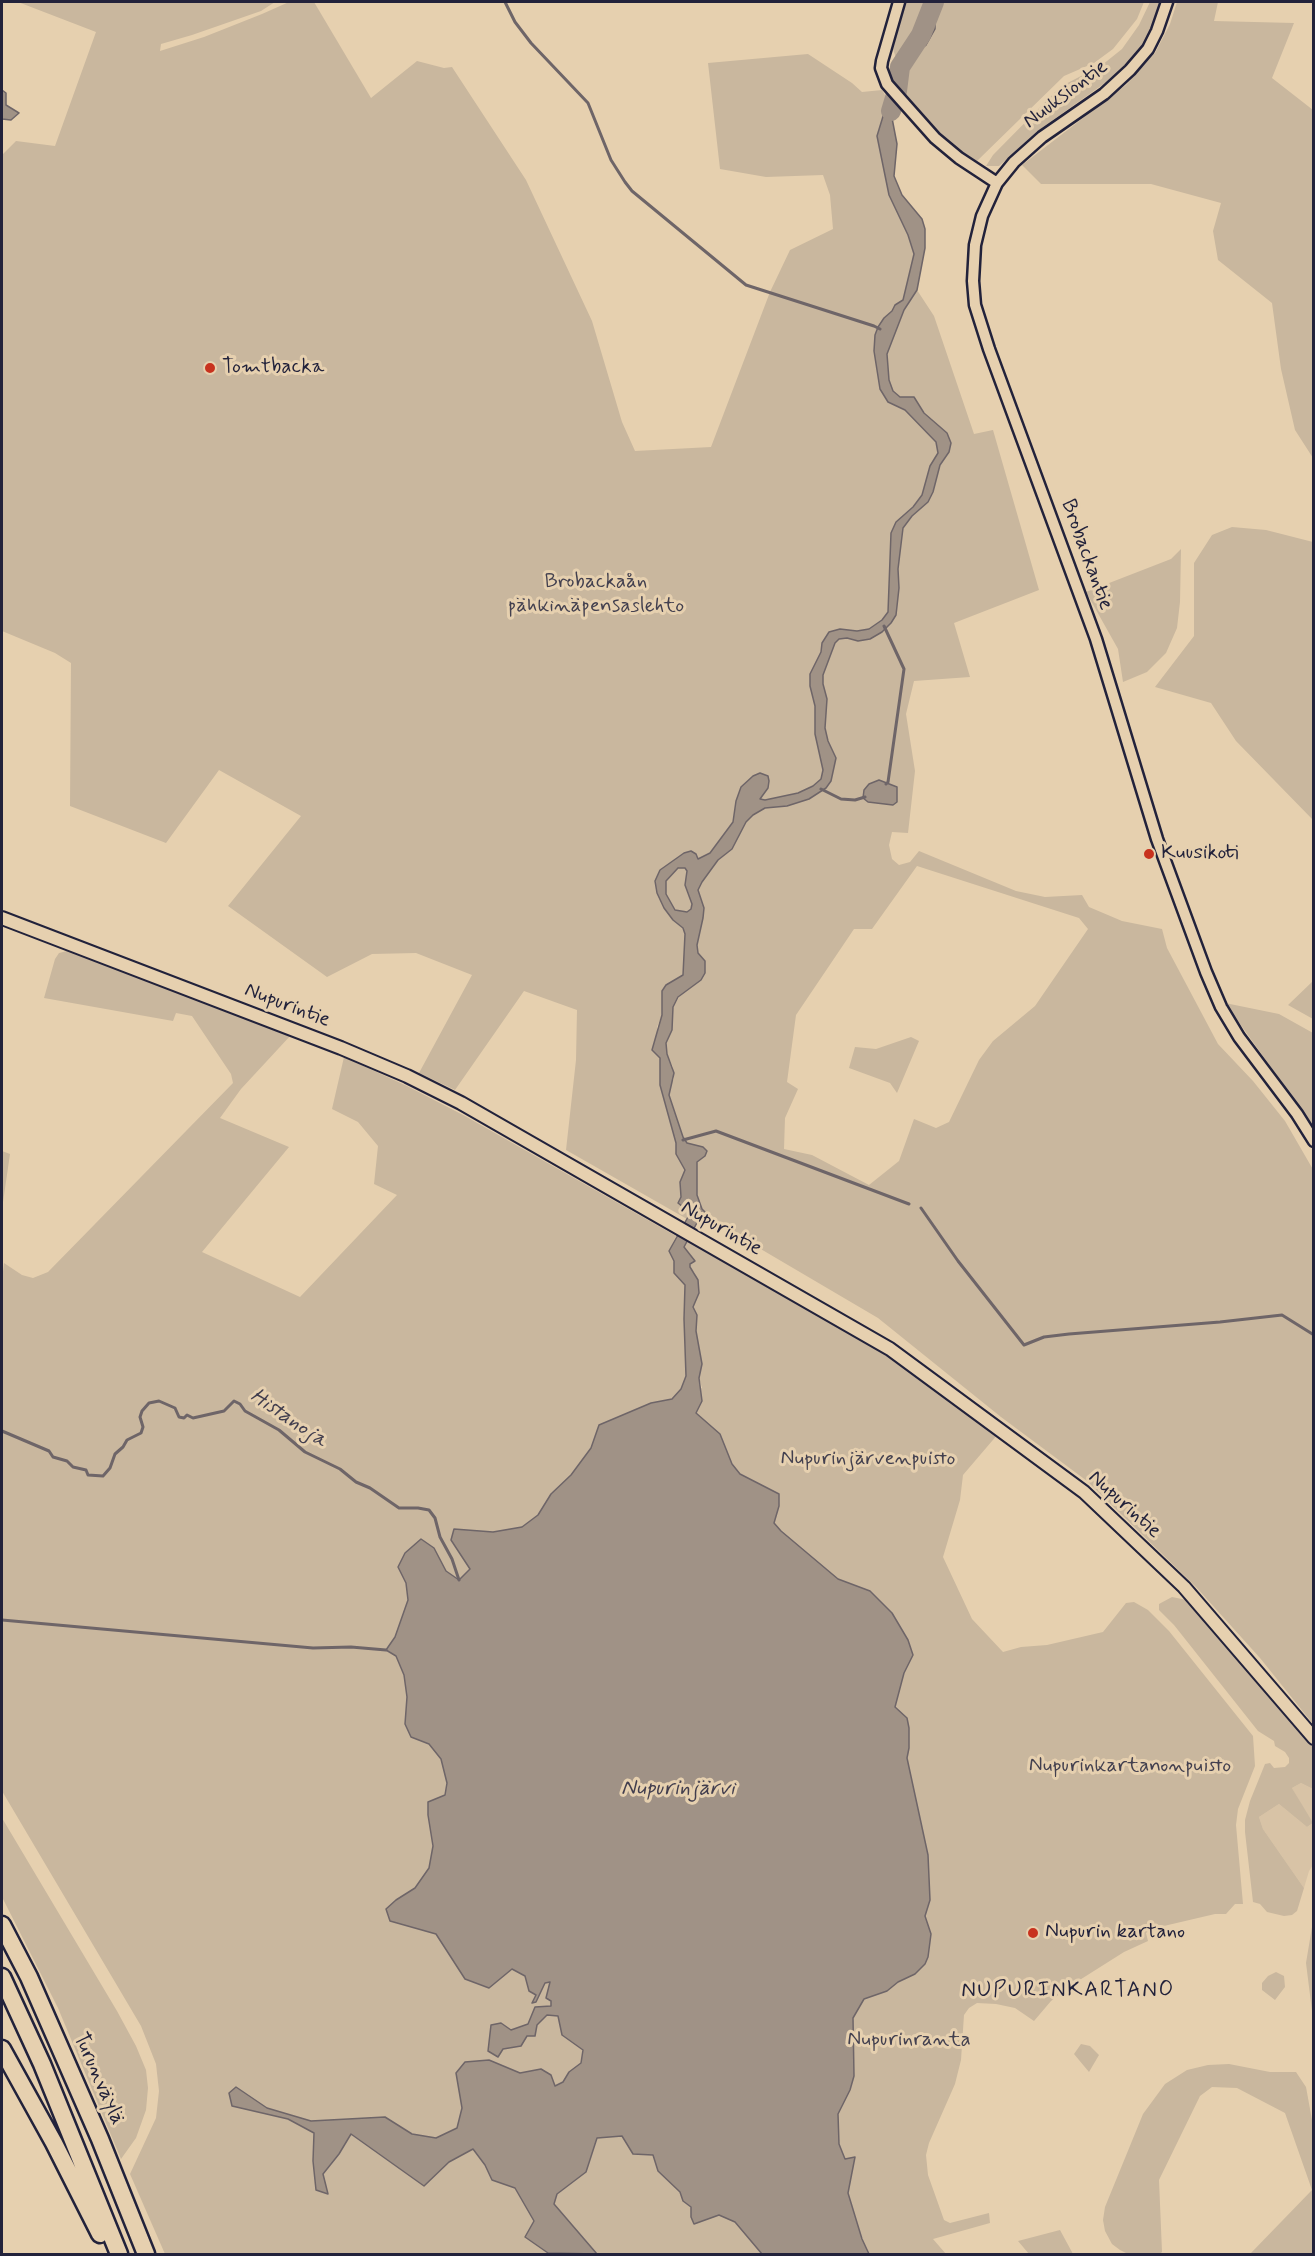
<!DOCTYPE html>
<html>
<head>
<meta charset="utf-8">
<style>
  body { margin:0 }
  #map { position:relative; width:1315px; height:2256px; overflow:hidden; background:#e6d0af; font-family:Mynerve,sans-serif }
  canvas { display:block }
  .frame { position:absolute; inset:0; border:3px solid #22223b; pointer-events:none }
</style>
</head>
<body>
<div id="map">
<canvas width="1315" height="2256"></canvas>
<div class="frame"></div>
</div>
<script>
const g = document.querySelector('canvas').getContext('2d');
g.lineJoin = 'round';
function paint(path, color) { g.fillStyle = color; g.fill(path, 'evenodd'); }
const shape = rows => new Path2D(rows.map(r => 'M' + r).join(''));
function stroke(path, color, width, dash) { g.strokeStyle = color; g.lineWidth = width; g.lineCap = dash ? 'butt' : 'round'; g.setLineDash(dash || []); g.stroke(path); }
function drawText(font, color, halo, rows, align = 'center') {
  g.font = font + ' Mynerve,sans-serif'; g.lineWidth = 6; g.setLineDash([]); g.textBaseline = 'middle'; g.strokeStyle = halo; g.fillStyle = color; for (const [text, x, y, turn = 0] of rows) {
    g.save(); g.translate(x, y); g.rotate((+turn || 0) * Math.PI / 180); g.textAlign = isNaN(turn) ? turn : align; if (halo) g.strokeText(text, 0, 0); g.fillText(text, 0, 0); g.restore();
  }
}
paint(shape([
  [1301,1783,1313,1789,1313,1865,1309,1871,1304,1888,1263,1829,1259,1817,1279,1804,1307,1827,1312,1824,1292,1788]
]), '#d8c3a6');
paint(shape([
  [18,2,275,2,261,11,192,35,161,44,160,51,204,37,262,14,289,2,314,2,371,98,417,61,444,68,452,67,526,180,592,321,622,422,635,451,711,447,770,292,790,250,833,229,830,195,823,175,766,177,720,169,708,63,808,54,852,83,862,92,882,90,888,100,877,136,889,195,908,235,914,254,903,301,895,305,892,311,884,318,874,351,880,389,888,402,905,410,936,442,938,453,930,466,922,495,891,533,888,612,882,620,869,629,857,631,840,629,822,643,821,652,810,674,810,686,815,706,815,734,823,770,822,779,813,786,798,793,765,800,760,799,761,795,736,802,733,822,710,853,698,859,684,853,660,870,655,881,673,920,683,928,685,934,683,975,662,990,662,1015,657,1027,661,1067,660,1085,676,1143,676,1154,685,1170,680,1182,681,1197,689,1211,687,1219,566,1150,576,1060,577,1010,524,991,455,1090,419,1073,472,975,416,953,372,954,327,977,228,906,301,816,219,770,166,843,70,806,71,663,55,653,2,631,2,155,16,141,55,146,96,32],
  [905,2,925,2,915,37,903,49,897,61,893,49],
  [938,2,1144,2,1137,19,1113,49,1094,63,1064,76,977,161,954,148,902,94,906,87,909,60,912,54,921,50,935,29,935,10],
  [1150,2,1160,2,1154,23,1142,47,1112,78,1043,127,999,166,986,166,993,155,1060,87,1102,65,1122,49,1139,25],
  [1177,2,1218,2,1214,21,1294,23,1272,78,1313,110,1313,458,1295,430,1281,369,1272,303,1218,260,1213,231,1221,203,1151,184,1041,184,1022,165,1126,85,1155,53,1170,24],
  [917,290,934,316,974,434,993,430,1039,590,954,623,970,677,914,681,906,714,915,771,908,833,892,832,889,845,892,859,899,865,910,862,919,851,1016,891,1045,897,1082,895,1089,907,1122,921,1162,929,1167,948,1218,1044,1253,1081,1285,1121,1311,1166,1314,1171,1313,1724,1260,1658,1196,1587,1087,1481,1001,1417,878,1318,708,1218,709,1216,702,1209,697,1195,697,1162,707,1151,703,1147,687,1143,683,1137,669,1095,669,1087,674,1079,673,1067,667,1054,666,1043,672,1030,673,1007,683,991,692,987,705,961,698,953,697,945,703,918,704,908,698,890,702,882,718,860,732,849,746,822,753,815,765,808,787,806,809,799,826,788,831,781,836,759,828,741,825,728,827,699,823,684,823,675,835,643,839,639,847,638,858,641,882,632,899,588,898,569,903,528,912,516,928,502,933,492,940,465,949,452,947,433,924,412,918,403,900,397,893,391,889,380,887,354,904,310],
  [917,866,1079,918,1088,929,1035,1006,993,1041,979,1060,949,1122,936,1128,914,1119,899,1161,869,1185,812,1155,784,1149,785,1118,798,1089,787,1082,796,1015,854,929,872,929],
  [1232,527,1266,530,1313,542,1313,820,1236,741,1211,703,1155,687,1194,636,1194,563,1212,535],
  [1181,549,1180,602,1177,628,1166,653,1147,672,1123,682,1118,649,1086,592,1171,559],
  [678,868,685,868,687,871,685,885,692,904,691,909,687,912,675,910,666,894,666,881],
  [71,950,291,1035,241,1089,220,1118,289,1147,202,1252,300,1297,397,1195,374,1184,378,1146,358,1122,332,1109,344,1057,407,1086,465,1116,676,1236,669,1251,674,1261,674,1273,685,1284,684,1340,686,1360,686,1376,681,1389,673,1399,702,1388,699,1378,702,1364,696,1331,697,1315,693,1307,699,1293,695,1273,690,1268,691,1255,684,1247,687,1241,872,1346,998,1434,963,1475,960,1500,943,1557,972,1619,1003,1652,1021,1647,1047,1645,1103,1632,1126,1603,1134,1602,1148,1610,1169,1631,1253,1736,1255,1766,1238,1809,1236,1825,1243,1904,1235,1904,1226,1914,1215,1914,1151,1929,1146,1933,1148,1941,1124,1952,1067,1988,1051,2001,1034,2021,1015,2008,996,2004,977,2003,969,2008,964,2015,961,2060,955,2084,929,2143,926,2155,928,2175,944,2220,950,2223,989,2213,990,2223,933,2239,946,2254,165,2254,130,2174,156,2118,159,2091,156,2064,141,2026,2,1791,2,1280,4,1263,22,1275,33,1278,48,1272,233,1083,231,1074,192,1016,176,1013,173,1021,44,998,55,959,59,953],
  [575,1503,907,1755,822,2144,459,1580,470,1569],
  [1313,981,1313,1019,1288,1005],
  [1225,1003,1279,1014,1313,1033,1313,1126],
  [911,1037,919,1041,897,1093,890,1083,849,1068,855,1047,876,1049],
  [2,1151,10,1154,2,1209],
  [1172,1597,1187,1600,1313,1747,1313,1789,1301,1783,1292,1788,1313,1823,1307,1827,1279,1804,1259,1817,1263,1829,1304,1888,1297,1911,1292,1915,1284,1916,1267,1912,1260,1904,1253,1902,1245,1832,1245,1820,1250,1801,1265,1764,1270,1763,1274,1768,1285,1767,1289,1763,1289,1758,1285,1752,1275,1746,1274,1741,1258,1731,1174,1625,1159,1610,1159,1604],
  [2,1818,117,2011,136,2046,146,2070,148,2088,146,2110,136,2138,121,2159,58,2008,2,1897],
  [1313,1921,1313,2019,1306,1963],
  [1276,1972,1284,1976,1285,1987,1275,2000,1262,1990,1262,1983,1268,1976],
  [1081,2044,1090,2046,1099,2055,1089,2072,1074,2054],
  [1229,2064,1270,2072,1296,2072,1306,2087,1314,2131,1313,2254,1250,2254,1312,2190,1285,2113,1237,2088,1212,2087,1200,2096,1159,2180,1162,2252,1160,2254,1128,2254,1120,2250,1112,2244,1105,2231,1103,2220,1105,2207,1143,2114,1165,2084,1187,2070,1208,2065],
  [1060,2230,1073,2254,1029,2254,1018,2241]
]), '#c9b79e');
const water = shape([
  [925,2,938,2,935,10,935,29,926,45,912,54,909,60,906,87,895,108,892,118,897,144,894,176,902,195,922,219,925,229,925,248,917,290,904,310,887,354,889,380,893,391,900,397,914,397,924,413,947,433,951,443,949,452,940,465,933,492,928,502,912,516,903,528,898,569,899,588,896,615,891,623,882,632,870,639,858,641,847,638,839,639,835,643,823,675,823,684,827,699,825,728,828,741,836,758,831,781,826,788,809,799,787,806,765,808,753,815,746,822,732,849,718,860,702,882,698,890,704,908,703,918,697,945,698,953,705,961,705,973,701,980,678,997,673,1007,672,1030,666,1043,667,1054,674,1073,669,1095,683,1137,687,1143,703,1147,707,1151,705,1156,697,1162,697,1195,702,1209,709,1216,708,1218,699,1219,684,1247,695,1261,690,1264,690,1267,698,1280,699,1293,693,1307,697,1315,696,1331,702,1364,699,1378,702,1401,696,1413,720,1434,732,1464,740,1474,779,1494,779,1506,774,1523,781,1531,838,1579,870,1591,892,1613,908,1640,913,1655,904,1673,895,1707,907,1718,909,1728,909,1748,907,1758,928,1855,930,1900,925,1916,931,1934,928,1957,925,1964,915,1974,898,1982,887,1991,864,1999,853,2018,854,2076,850,2090,838,2114,839,2144,845,2159,855,2157,848,2193,862,2239,869,2254,762,2254,735,2222,719,2215,694,2224,691,2217,691,2207,683,2201,680,2192,658,2171,653,2155,633,2154,622,2136,597,2138,586,2172,557,2194,554,2204,597,2254,548,2253,525,2237,534,2221,515,2188,492,2180,485,2165,473,2149,449,2162,424,2186,351,2134,339,2154,323,2174,328,2194,316,2190,313,2161,314,2133,288,2119,232,2106,229,2093,236,2087,267,2108,311,2121,385,2117,412,2134,436,2138,457,2128,462,2108,456,2073,465,2062,489,2060,520,2073,541,2069,551,2075,555,2086,563,2082,569,2072,581,2063,583,2050,562,2035,558,2016,547,2015,537,2025,535,2036,527,2036,521,2046,503,2049,498,2057,488,2051,491,2025,501,2023,511,2030,528,2024,535,2007,551,2006,551,2001,546,1998,550,1982,545,1983,536,2002,532,2003,536,1995,529,1991,525,1976,512,1969,489,1988,465,1979,436,1934,390,1921,386,1909,396,1900,415,1888,429,1868,433,1846,428,1815,428,1802,445,1795,447,1783,441,1759,429,1744,411,1737,405,1724,407,1697,404,1675,396,1656,386,1650,395,1637,408,1600,406,1583,398,1567,405,1553,421,1539,434,1548,446,1571,459,1580,470,1569,451,1540,454,1529,493,1532,522,1527,538,1515,551,1494,571,1475,591,1448,599,1425,651,1403,672,1399,681,1389,686,1376,684,1319,685,1285,674,1273,674,1261,669,1251,688,1217,688,1211,678,1203,681,1197,680,1182,685,1170,676,1154,676,1143,660,1085,660,1058,652,1050,662,1015,662,991,666,985,683,975,685,934,683,928,673,920,664,908,657,893,655,881,660,870,684,853,691,851,696,854,698,859,710,853,733,822,736,801,741,787,753,776,760,773,768,776,769,781,768,788,760,799,765,800,798,793,813,786,821,779,823,770,815,734,815,706,810,686,810,674,821,652,822,643,829,632,840,629,857,631,869,629,882,620,888,612,891,533,896,522,913,507,922,495,930,466,938,453,936,442,905,410,888,402,880,389,874,351,875,335,878,327,884,318,892,311,895,305,903,300,914,254,908,235,889,195,877,136,888,100,902,81,897,61,903,49,915,37,925,2],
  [678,868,685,868,687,871,685,885,692,904,691,909,687,912,675,910,666,894,666,881,678,868],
  [2,90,6,93,6,105,19,113,11,120,2,119,2,90],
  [879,780,897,787,897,802,893,805,868,802,863,798,864,790,869,784,879,780]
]);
paint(water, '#a09286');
stroke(water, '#6e6568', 1.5);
stroke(shape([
  [505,2,515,22,531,43,588,103,611,160,625,182,632,191,746,285,874,326,880,329],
  [884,626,904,669,888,782,886,784],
  [821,789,841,799,855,800,865,797],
  [683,1140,716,1131,909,1204],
  [921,1208,958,1261,1024,1345,1044,1337,1069,1334,1220,1322,1282,1315,1314,1335],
  [2,1431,49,1451,53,1457,67,1461,73,1467,86,1470,88,1475,103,1476,110,1468,115,1454,123,1447,127,1440,141,1433,143,1427,140,1417,142,1411,149,1403,159,1401,175,1408,179,1417,184,1418,187,1415,193,1418,224,1411,234,1401,240,1404,245,1411,279,1430,305,1452,340,1469,356,1482,370,1488,399,1508,418,1508,429,1510,435,1518,440,1537,452,1559,459,1580],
  [2,1620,313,1648,351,1647,386,1650]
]), '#6e6568', 3);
stroke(shape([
  [891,111,897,91,900,67,921,35,934,2]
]), '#a09286', 20);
const tertiary = shape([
  [899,2,882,61,881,68,887,84,935,138,959,158,997,183],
  [1167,2,1157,31,1148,49,1130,70,1104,94,1042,137,1014,162,997,183,982,216,975,245,973,281,975,305,989,349,1096,639,1157,839,1206,972,1221,1007,1239,1037,1297,1114,1314,1141]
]);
const secondary = shape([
  [2,918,341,1048,407,1076,461,1103,890,1349,1084,1492,1184,1587,1314,1738]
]);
const motorway = shape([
  [2,1925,29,1977,100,2139,146,2254],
  [2,1977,42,2064,119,2254],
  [2,2049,54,2143,100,2234]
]);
stroke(tertiary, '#22223b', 15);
stroke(secondary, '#22223b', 16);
stroke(motorway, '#22223b', 21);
stroke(tertiary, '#e6d0af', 10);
stroke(secondary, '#e6d0af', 12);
stroke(motorway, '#e6d0af', 16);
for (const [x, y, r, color] of [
  [210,368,6,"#c8321e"],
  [1149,854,6,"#c8321e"],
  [1033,1933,6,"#c8321e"]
]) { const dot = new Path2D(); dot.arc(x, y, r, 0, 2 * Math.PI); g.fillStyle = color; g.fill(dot); stroke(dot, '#e6d0af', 2); }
drawText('21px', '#22223b', '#e6d0af', [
  ["Nuuksiontie",1066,95,-37],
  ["Brobackantie",1086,555,70],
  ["Nupurintie",287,1006,21],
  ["Nupurintie",721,1229,30],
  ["Nupurintie",1124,1505,42],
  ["Turunväylä",98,2079,66]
]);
drawText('21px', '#22223b', '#e6d0af', [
  ["Tomtbacka",222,368],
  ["Kuusikoti",1161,854],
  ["Nupurin kartano",1045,1933]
], 'left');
drawText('21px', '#43404f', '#e6d0af', [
  ["Brobackaån",596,583],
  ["pähkinäpensaslehto",596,607],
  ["Nupurinjärvenpuisto",868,1460],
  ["Nupurinkartanonpuisto",1130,1767],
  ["Nupurinranta",909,2041]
]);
drawText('italic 22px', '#423e4e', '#e6d0af', [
  ["Histanoja",288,1419,34],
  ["Nupurinjärvi",678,1789]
]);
g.letterSpacing = '1.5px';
drawText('22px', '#22223b', '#e6d0af', [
  ["NUPURINKARTANO",1068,1991]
]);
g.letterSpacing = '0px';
</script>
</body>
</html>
